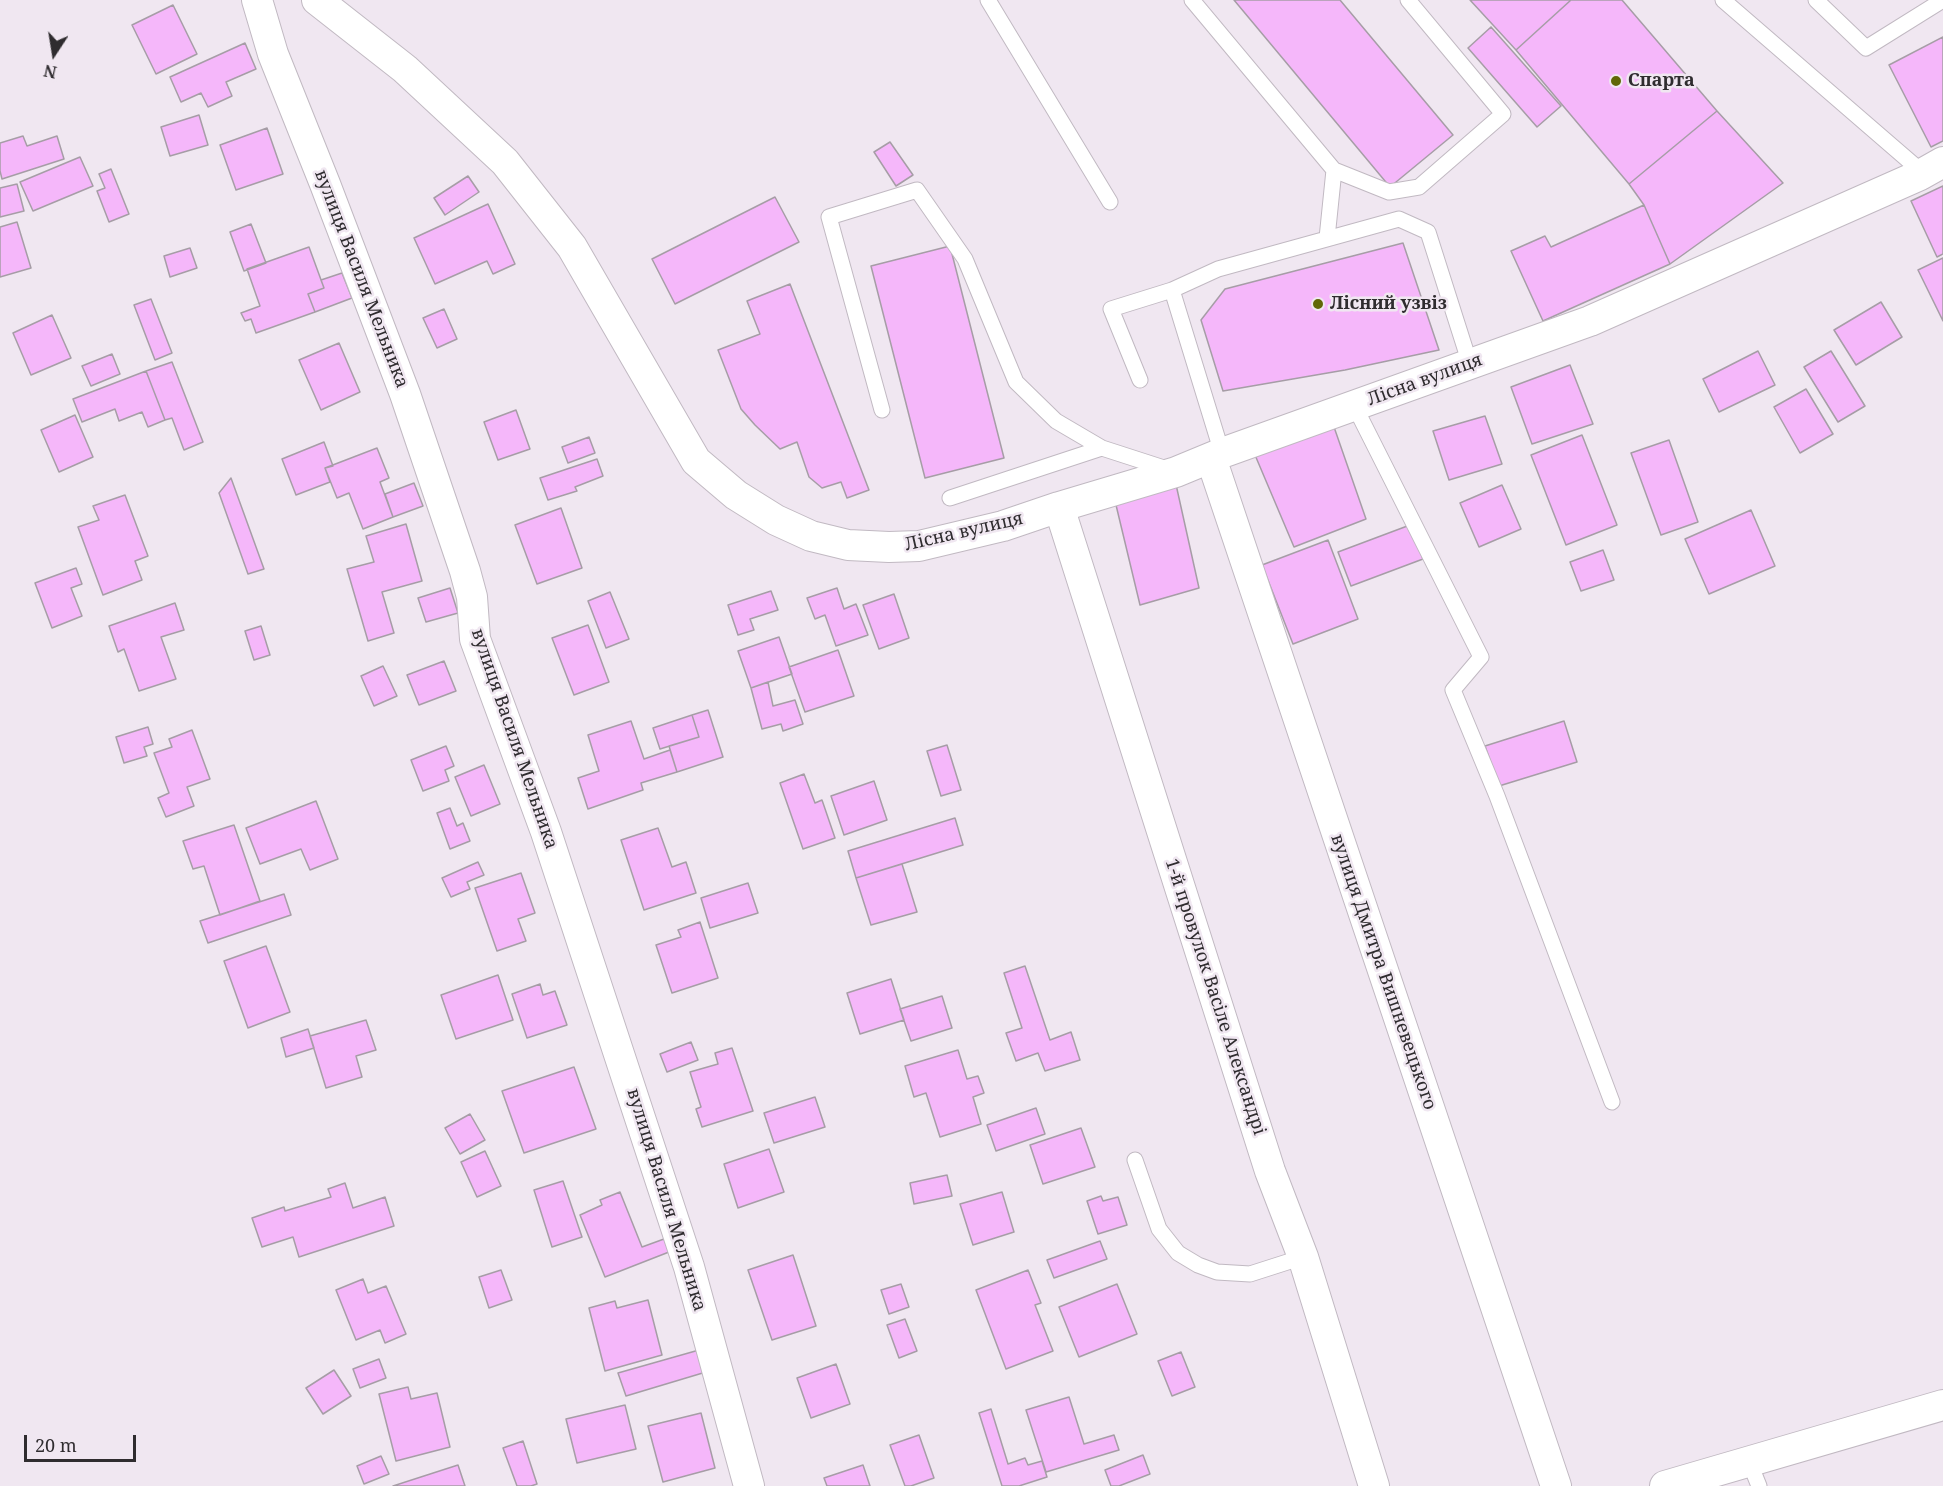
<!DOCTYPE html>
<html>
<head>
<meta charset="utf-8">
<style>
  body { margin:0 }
  #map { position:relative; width:1943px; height:1486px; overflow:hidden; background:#f0e7f1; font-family:"Noto Serif",serif }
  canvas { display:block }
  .north { position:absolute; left:24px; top:24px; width:60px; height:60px; -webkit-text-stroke:4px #f0e7f1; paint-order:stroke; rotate:192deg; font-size:16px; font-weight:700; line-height:24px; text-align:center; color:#2f2c2f }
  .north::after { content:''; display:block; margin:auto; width:21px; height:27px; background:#2f2c2f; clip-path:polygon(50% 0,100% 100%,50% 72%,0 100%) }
  .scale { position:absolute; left:24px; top:1435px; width:112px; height:27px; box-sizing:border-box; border:3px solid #2f2c2f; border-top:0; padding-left:8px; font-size:18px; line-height:21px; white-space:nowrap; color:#2f2c2f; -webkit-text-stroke:4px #f0e7f1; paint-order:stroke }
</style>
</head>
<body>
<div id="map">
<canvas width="1943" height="1486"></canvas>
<div class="north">N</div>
<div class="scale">20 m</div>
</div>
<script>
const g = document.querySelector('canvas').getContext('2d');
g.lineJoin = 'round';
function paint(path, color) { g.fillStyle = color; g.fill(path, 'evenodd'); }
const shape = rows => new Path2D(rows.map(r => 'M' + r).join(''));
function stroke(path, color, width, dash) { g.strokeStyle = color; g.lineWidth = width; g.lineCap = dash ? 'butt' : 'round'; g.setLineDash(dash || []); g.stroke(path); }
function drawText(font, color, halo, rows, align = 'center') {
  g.font = font + ' "Noto Serif",serif'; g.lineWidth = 5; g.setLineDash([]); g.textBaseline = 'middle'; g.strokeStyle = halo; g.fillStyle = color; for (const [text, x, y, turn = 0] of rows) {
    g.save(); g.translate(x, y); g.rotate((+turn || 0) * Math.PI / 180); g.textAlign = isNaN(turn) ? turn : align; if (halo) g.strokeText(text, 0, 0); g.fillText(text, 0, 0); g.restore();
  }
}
const building = shape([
  [1234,0,1340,0,1453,135,1390,187,1234,0],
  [1470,0,1571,0,1516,50,1470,0],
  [1571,0,1622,0,1717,111,1629,184,1516,50,1571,0],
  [173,5,197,54,156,74,132,25,173,5],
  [1491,27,1561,106,1537,127,1468,48,1491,27],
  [1943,37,1943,141,1931,147,1889,65,1943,37],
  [245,43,256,69,226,82,232,96,208,107,201,93,181,102,170,77,245,43],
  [1717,111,1783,183,1670,264,1644,205,1629,184,1717,111],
  [199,115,208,145,170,156,161,127,199,115],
  [267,128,283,174,236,190,220,145,267,128],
  [23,136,27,146,57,136,64,159,2,179,0,171,0,143,23,136],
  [890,142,913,175,896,186,874,152,890,142],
  [80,157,93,186,33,211,20,182,80,157],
  [111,169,129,214,109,222,97,191,105,188,99,174,111,169],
  [468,176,479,192,445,215,434,198,468,176],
  [17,184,24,211,0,217,0,188,17,184],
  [1943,186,1943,254,1937,257,1911,201,1943,186],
  [775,197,799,242,675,304,652,259,775,197],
  [488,204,515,264,493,274,487,261,435,284,414,238,488,204],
  [1644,205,1670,264,1543,321,1511,251,1545,236,1551,247,1644,205],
  [17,222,31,268,0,277,0,227,17,222],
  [251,224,266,263,244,271,230,232,251,224],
  [1403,243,1439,350,1345,370,1223,391,1201,320,1225,289,1403,243],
  [950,246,1004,458,925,478,871,266,950,246],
  [309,247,324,288,308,294,315,312,256,333,251,319,245,321,241,313,260,306,247,269,309,247],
  [190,248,197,268,170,277,164,256,190,248],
  [1943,258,1943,321,1918,270,1943,258],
  [342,273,352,298,315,312,308,294,324,288,321,280,342,273],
  [790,284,869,490,847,498,841,482,822,488,809,477,797,442,780,449,755,425,741,409,718,350,760,334,747,301,790,284],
  [151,299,172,353,155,360,134,305,151,299],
  [1881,302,1902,337,1856,365,1834,330,1881,302],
  [444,309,457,339,437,348,423,318,444,309],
  [52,315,71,358,31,375,13,333,52,315],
  [339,343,360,392,321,410,299,360,339,343],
  [1758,351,1775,385,1719,412,1703,379,1758,351],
  [1831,351,1865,406,1838,422,1804,367,1831,351],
  [112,354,120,374,91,386,82,366,112,354],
  [172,362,203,442,184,450,172,418,165,420,146,371,172,362],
  [1570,365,1593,424,1532,444,1511,387,1570,365],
  [146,371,165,420,148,427,142,412,119,421,115,409,82,422,73,399,146,371],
  [1806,389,1833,434,1800,453,1774,407,1806,389],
  [516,410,530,449,498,460,484,422,516,410],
  [75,415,93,457,59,472,41,430,75,415],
  [1485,416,1502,464,1449,480,1433,431,1485,416],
  [1334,427,1366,519,1294,547,1255,455,1334,427],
  [1582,435,1617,525,1566,545,1531,455,1582,435],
  [589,437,595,453,568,463,562,447,589,437],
  [1669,440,1698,522,1661,535,1631,453,1669,440],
  [324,442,333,466,325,468,330,482,296,495,282,459,324,442],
  [377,448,389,478,380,482,393,517,363,529,349,493,337,498,325,468,377,448],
  [597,459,603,476,575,487,577,491,548,500,540,478,597,459],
  [231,478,264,569,248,574,219,493,231,478],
  [1175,480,1199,588,1140,605,1116,505,1175,480],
  [414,483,423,506,393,517,385,494,414,483],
  [1502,485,1521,529,1479,547,1460,503,1502,485],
  [125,495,148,556,135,561,142,580,103,595,78,527,99,520,93,506,125,495],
  [561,508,582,568,537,584,515,525,561,508],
  [1751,510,1775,566,1709,594,1685,539,1751,510],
  [406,524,422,581,382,592,394,633,368,641,347,569,374,562,366,536,406,524],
  [1410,525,1423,559,1351,586,1338,552,1410,525],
  [1328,540,1358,619,1293,644,1262,565,1328,540],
  [1603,550,1614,580,1581,591,1570,562,1603,550],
  [76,568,82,584,71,588,82,616,52,628,35,583,76,568],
  [450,588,458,613,426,622,418,598,450,588],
  [837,588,844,609,856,604,868,635,836,646,825,615,815,619,807,598,837,588],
  [771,591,778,610,750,619,754,630,738,635,728,605,771,591],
  [610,592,629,639,606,648,588,601,610,592],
  [894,594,909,638,879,649,863,605,894,594],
  [175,603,184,630,161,637,176,679,139,691,124,649,118,652,109,626,175,603],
  [588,625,609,682,574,695,552,638,588,625],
  [261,626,270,655,254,660,245,631,261,626],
  [779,637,792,674,751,688,738,651,779,637],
  [838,650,854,696,805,712,789,667,838,650],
  [444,661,456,691,419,705,407,675,444,661],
  [383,666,397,696,374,706,361,676,383,666],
  [768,682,773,706,795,700,803,724,783,731,781,724,762,729,751,688,768,682],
  [708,710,723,757,677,772,669,746,699,737,692,715,708,710],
  [692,715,699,737,660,749,653,728,692,715],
  [631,721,644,759,670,750,677,772,641,783,643,790,588,809,578,778,599,771,588,735,631,721],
  [1564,721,1577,762,1499,786,1485,746,1564,721],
  [148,727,153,744,144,747,147,756,124,763,116,737,148,727],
  [192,730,210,779,187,787,194,806,166,817,158,798,169,793,154,753,172,747,169,739,192,730],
  [947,745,961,790,941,796,927,751,947,745],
  [446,746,454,766,445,770,449,781,423,791,411,760,446,746],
  [484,765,500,804,471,816,455,777,484,765],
  [804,774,815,803,822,800,835,838,803,849,780,783,804,774],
  [874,781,887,820,844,835,831,796,874,781],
  [316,801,338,859,310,870,301,849,260,864,246,828,316,801],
  [450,808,457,826,463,823,470,841,450,849,437,813,450,808],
  [955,818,963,845,856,878,848,851,955,818],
  [234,825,260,901,220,915,204,866,193,869,183,841,234,825],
  [658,828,672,867,686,862,696,893,644,910,621,840,658,828],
  [478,862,484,875,467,882,470,889,451,897,442,878,478,862],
  [902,864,917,912,871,925,856,878,902,864],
  [521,873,535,913,518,919,526,941,497,951,475,888,521,873],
  [748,883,758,913,710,928,701,898,748,883],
  [284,894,291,915,208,943,200,921,284,894],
  [700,922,718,978,672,993,656,945,681,937,678,930,700,922],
  [266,946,290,1012,248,1028,224,961,266,946],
  [1025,966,1050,1040,1071,1032,1080,1060,1045,1071,1038,1053,1016,1061,1006,1033,1022,1028,1004,973,1025,966],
  [498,975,513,1020,456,1039,441,995,498,975],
  [891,979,904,1020,860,1034,847,993,891,979],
  [540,984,543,995,555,991,567,1025,527,1038,512,994,540,984],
  [942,996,952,1028,911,1041,900,1009,942,996],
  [366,1020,376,1050,356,1056,362,1077,326,1088,310,1036,366,1020],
  [308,1029,314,1048,286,1057,281,1038,308,1029],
  [691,1042,698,1060,667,1072,660,1054,691,1042],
  [732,1048,753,1111,702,1127,696,1109,701,1107,690,1072,718,1064,715,1053,732,1048],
  [958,1050,967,1079,978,1076,984,1093,973,1097,981,1124,940,1137,926,1093,914,1097,905,1066,958,1050],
  [574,1067,596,1129,524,1153,502,1091,574,1067],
  [815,1097,825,1127,774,1143,764,1113,815,1097],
  [1036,1108,1045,1134,996,1151,987,1125,1036,1108],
  [470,1114,485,1140,460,1154,445,1128,470,1114],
  [1081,1128,1095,1167,1043,1184,1030,1145,1081,1128],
  [769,1149,784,1192,738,1208,724,1164,769,1149],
  [485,1151,501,1186,477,1197,461,1162,485,1151],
  [947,1175,952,1196,914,1204,910,1183,947,1175],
  [563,1181,582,1237,552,1247,534,1190,563,1181],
  [345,1183,353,1208,385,1197,394,1226,299,1257,293,1237,262,1247,252,1218,284,1207,285,1211,331,1197,328,1189,345,1183],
  [620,1192,642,1247,664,1239,669,1252,605,1277,580,1215,602,1205,600,1200,620,1192],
  [1002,1192,1014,1232,973,1245,960,1204,1002,1192],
  [1101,1196,1103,1201,1118,1197,1127,1225,1098,1234,1087,1201,1101,1196],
  [1100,1241,1107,1259,1054,1278,1047,1260,1100,1241],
  [793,1255,816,1326,772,1340,748,1270,793,1255],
  [501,1270,512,1300,489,1308,479,1277,501,1270],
  [1028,1270,1041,1303,1035,1305,1053,1351,1006,1369,976,1290,1028,1270],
  [363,1279,368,1293,386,1286,406,1334,385,1343,380,1330,356,1340,336,1290,363,1279],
  [901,1284,909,1307,889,1314,881,1290,901,1284],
  [1117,1284,1137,1334,1079,1357,1059,1307,1117,1284],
  [648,1300,662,1355,605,1371,589,1308,615,1301,617,1308,648,1300],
  [905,1319,917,1351,899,1358,887,1325,905,1319],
  [699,1350,706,1372,626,1396,618,1373,699,1350],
  [1181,1352,1195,1387,1172,1396,1158,1361,1181,1352],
  [379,1359,386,1378,360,1388,353,1369,379,1359],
  [836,1364,850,1404,811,1418,797,1378,836,1364],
  [334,1370,351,1396,323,1414,306,1388,334,1370],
  [408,1387,411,1399,437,1393,450,1447,396,1461,379,1394,408,1387],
  [1069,1397,1084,1444,1114,1435,1119,1450,1046,1472,1026,1410,1069,1397],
  [625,1405,636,1449,577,1463,566,1419,625,1405],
  [991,1409,1008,1464,1025,1458,1028,1465,1042,1461,1047,1477,1019,1486,1002,1486,979,1413,991,1409],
  [701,1413,715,1468,663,1482,648,1426,701,1413],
  [919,1435,934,1478,911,1486,905,1486,890,1445,919,1435],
  [523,1441,537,1484,531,1486,517,1486,503,1448,523,1441],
  [1143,1455,1150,1474,1119,1486,1111,1486,1105,1470,1143,1455],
  [381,1456,389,1474,364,1484,357,1466,381,1456],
  [458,1465,465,1486,393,1486,458,1465],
  [863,1465,870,1486,827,1486,824,1478,863,1465]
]);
paint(building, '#f5b7fa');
stroke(building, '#a69da6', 1.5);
const service = shape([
  [988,0,1110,202],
  [1192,0,1334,170,1327,238],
  [1723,0,1915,166,1920,175],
  [1816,0,1866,48,1943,0],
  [1334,170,1389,192,1419,187,1503,114,1408,0],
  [1140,380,1111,309,1172,290],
  [1354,405,1481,657,1453,690,1497,796,1612,1102],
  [882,410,829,217,917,190,965,259,1016,382,1056,421,1102,448,1170,470],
  [1222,453,1172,290,1218,269,1399,219,1428,232,1470,364],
  [950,498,1102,448],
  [1135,1160,1159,1229,1178,1253,1198,1265,1217,1272,1250,1274,1303,1257],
  [1749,1461,1759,1486]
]);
const minor = shape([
  [257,0,273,54,325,184,405,394,465,571,472,597,475,639,546,832,689,1267,749,1486],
  [317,0,405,69,505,162,572,247,696,461,736,495,776,520,811,536,848,545,889,547,919,546,1003,526,1059,507,1176,472,1222,453,1590,321,1920,175,1943,162],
  [1211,458,1556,1486],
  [1059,507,1270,1171,1303,1257,1374,1486],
  [1665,1486,1943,1405]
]);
stroke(service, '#c1b9c2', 17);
stroke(minor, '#c1b9c2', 32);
stroke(service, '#fff', 15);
stroke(minor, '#fff', 30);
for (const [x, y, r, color] of [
  [1616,81,6,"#616707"],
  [1318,304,6,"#616707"]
]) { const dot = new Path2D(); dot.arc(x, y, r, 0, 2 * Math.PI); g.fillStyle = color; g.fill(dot); stroke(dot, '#f0e7f1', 2); }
drawText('bold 18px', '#2f2c2f', '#f0e7f1', [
  ["Спарта",1628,81],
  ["Лісний узвіз",1330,304]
], 'left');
drawText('18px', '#2f2c2f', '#f0e7f1', [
  ["вулиця Василя Мельника",361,279,69],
  ["Лісна вулиця",1425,380,-20],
  ["Лісна вулиця",964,532,-13],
  ["вулиця Василя Мельника",514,739,71],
  ["вулиця Дмитра Вишневецького",1383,972,71],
  ["1-й провулок Васіле Александрі",1215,997,72],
  ["вулиця Василя Мельника",666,1200,73]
]);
</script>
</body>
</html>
